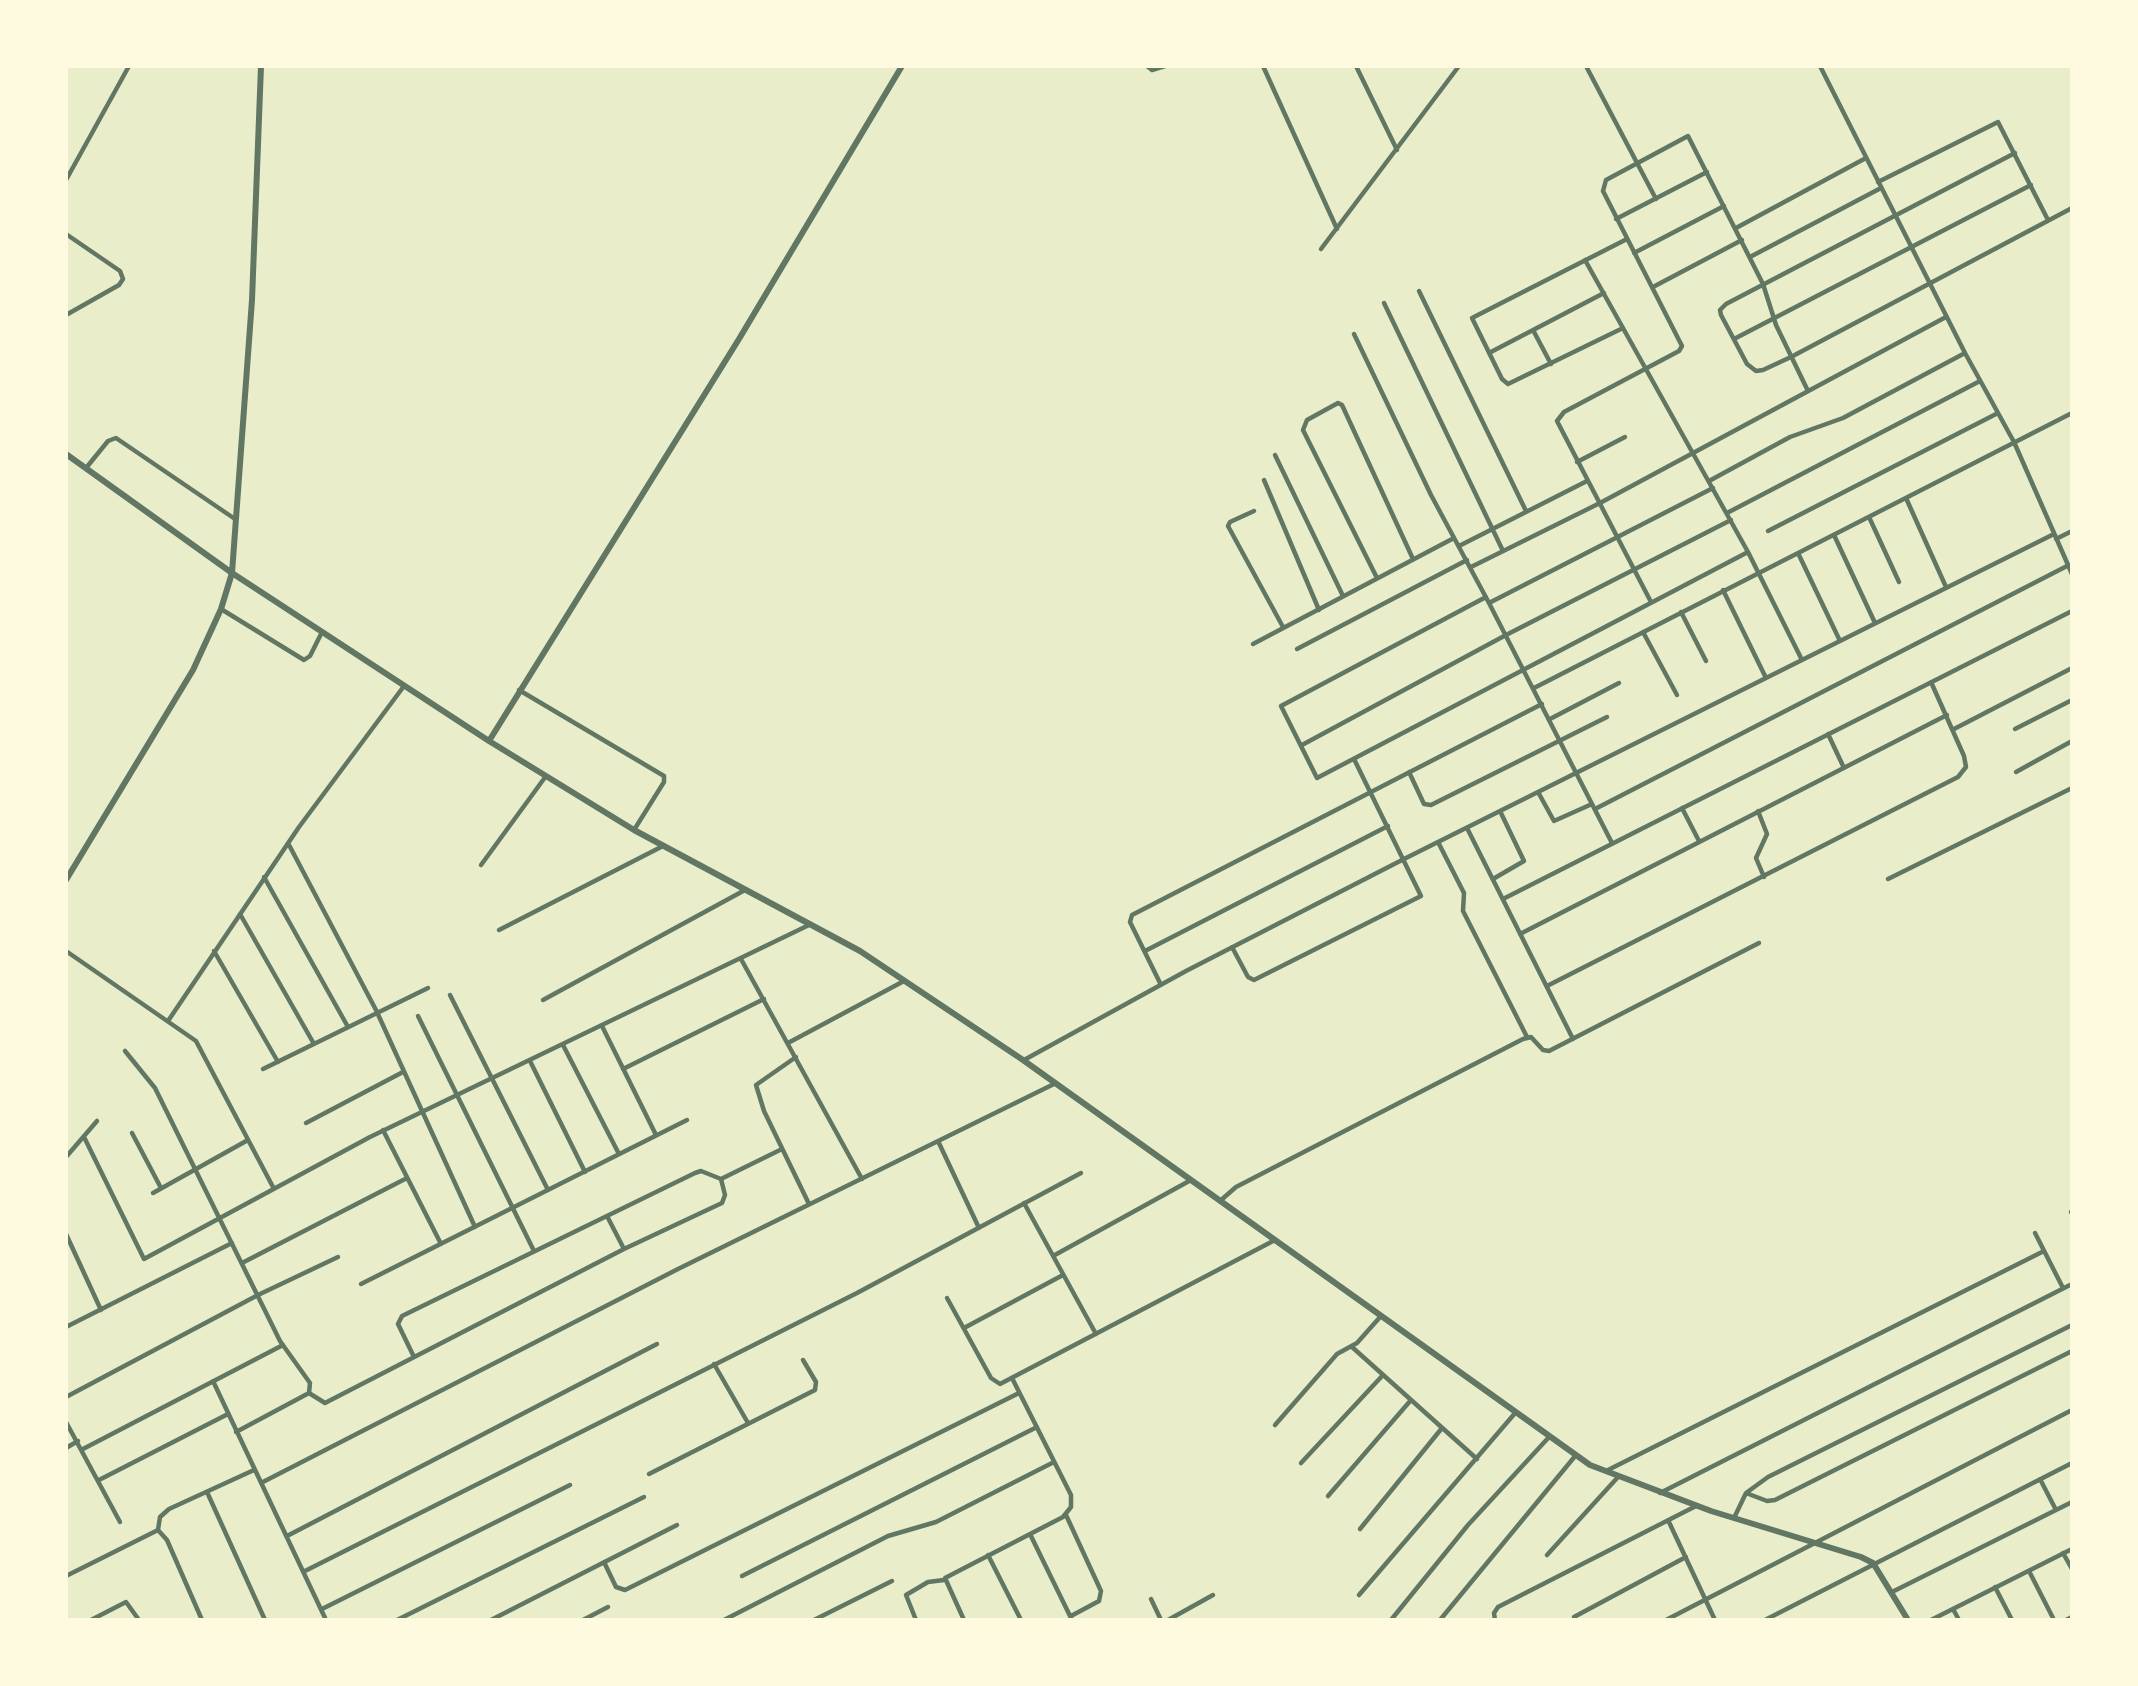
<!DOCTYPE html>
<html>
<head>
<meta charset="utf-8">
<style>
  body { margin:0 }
  #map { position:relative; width:2138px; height:1686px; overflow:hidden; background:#e9edc9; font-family:"DejaVu Sans",sans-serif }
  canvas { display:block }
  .frame { position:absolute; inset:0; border:68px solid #fefae0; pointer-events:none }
</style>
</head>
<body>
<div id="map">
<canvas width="2138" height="1686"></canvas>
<div class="frame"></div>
</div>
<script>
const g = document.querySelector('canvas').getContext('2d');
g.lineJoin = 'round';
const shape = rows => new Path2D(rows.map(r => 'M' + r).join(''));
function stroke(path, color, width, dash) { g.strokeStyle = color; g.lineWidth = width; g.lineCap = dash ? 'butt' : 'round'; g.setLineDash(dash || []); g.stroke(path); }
stroke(shape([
  [1147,66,1152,70,1165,66],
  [1263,66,1337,229],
  [1356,66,1397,150],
  [1586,66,1656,199],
  [1820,66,1965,353,2014,442,2072,574],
  [2015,153,1726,304,1720,310,1721,315,1747,364,1756,371,1763,370,1791,357,2072,208],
  [66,180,129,66],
  [1878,182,1998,122,2048,220],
  [1616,219,1707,172],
  [1736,228,1866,158],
  [66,234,120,271,123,279,119,285,66,315],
  [1321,249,1459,66],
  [1634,253,1724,206],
  [1750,257,1881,188],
  [1585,260,1748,552,1802,660],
  [1653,287,1742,240],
  [1419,291,1526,511],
  [1384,303,1503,551],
  [1623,328,1508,384,1502,379,1472,318,1627,239],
  [1533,330,1551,364],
  [1354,334,1431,495,1489,603,1612,843],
  [1734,339,2031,185],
  [1489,353,1604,293],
  [1275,455,1343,596],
  [1577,462,1625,437],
  [86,468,108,441,116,438,235,519],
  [1264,480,1319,610],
  [1709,481,1790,437,1843,418,1965,353],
  [1906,498,1946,587],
  [1254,511,1230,522,1228,526,1283,627],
  [1727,513,1980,381],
  [1869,517,1899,582],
  [1768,531,1998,413],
  [1834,535,1875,623],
  [2056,539,2072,531],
  [1459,546,1587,481],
  [1798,553,1840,641],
  [1471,567,1600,503,1946,317],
  [1377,578,1303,430,1307,420,1338,403,1342,405,1413,559],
  [1723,590,1766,678],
  [1486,597,1281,706,1317,778,1748,552],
  [1651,602,1557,421,1564,412,1679,351,1682,346,1603,191,1606,180,1688,136,1763,284,1776,325,1808,391],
  [1489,603,1713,488],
  [221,609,304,660,310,656,322,632],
  [1681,612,1706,661],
  [1643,632,1677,695],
  [1253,644,1454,538],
  [1297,649,1467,560],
  [1534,688,2072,413],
  [519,690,664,776,664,782,634,830],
  [1550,719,1619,683],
  [1954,729,2072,668],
  [2015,729,2072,700],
  [1828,734,1844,768],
  [1302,745,1506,635,1731,520],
  [1409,772,1424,804,1431,805,1607,717],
  [2016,772,2072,741],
  [1538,792,1554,821,1592,804],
  [1682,808,1699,841],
  [1595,809,2067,566],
  [1758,811,1767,834,1756,858,1764,877],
  [1467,828,1573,1039],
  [1438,842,1464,893,1463,911,1527,1037],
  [288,843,376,1010,475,1227],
  [481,865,546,776],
  [264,877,348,1027],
  [1493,879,1524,861,1500,811],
  [1888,879,2072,788],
  [1503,899,2072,611],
  [240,914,314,1044],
  [499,930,663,846],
  [1520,934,1947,715],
  [1232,947,1248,977,1254,980,1421,896,1354,759],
  [66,951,196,1041,273,1187],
  [214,951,278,1062],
  [1145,951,1388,826],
  [741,959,862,1179],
  [1161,985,1130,922,1132,915,1542,704],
  [1547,986,1958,777,1966,767,1964,756,1931,682],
  [450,995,548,1190],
  [543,1000,745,890],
  [418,1016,534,1251],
  [168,1021,299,827,404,686],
  [602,1026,656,1135],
  [788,1043,904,981],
  [563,1045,619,1154],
  [125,1051,155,1088,280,1341,310,1383,309,1393,236,1432],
  [796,1057,756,1085,764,1111,809,1204],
  [1024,1060,1186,971,1404,859,2054,534],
  [530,1061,585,1172],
  [263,1069,428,988],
  [623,1069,764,999],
  [306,1123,403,1072],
  [383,1130,441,1244],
  [132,1133,161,1188],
  [84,1137,144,1259,370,1137,809,925],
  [938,1141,979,1228],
  [66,1157,97,1121],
  [153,1193,248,1140],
  [1220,1201,1236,1187,1523,1039,1531,1037,1543,1050,1549,1051,1759,943],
  [1024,1203,1096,1334],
  [2071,1212,2072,1212],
  [607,1216,624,1249],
  [2035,1233,2063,1288],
  [66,1234,101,1310],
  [1053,1256,1191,1180],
  [242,1263,407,1178],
  [361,1284,687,1120],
  [947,1298,991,1378,1000,1384,1275,1240],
  [66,1327,232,1243],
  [964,1328,1063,1275],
  [1352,1347,1477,1459],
  [414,1357,398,1324,402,1316,695,1173,701,1171,721,1179,782,1149],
  [714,1364,748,1423],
  [213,1381,326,1620],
  [309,1393,325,1403,624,1249,722,1203,725,1195,721,1179],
  [66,1397,258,1295,338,1257],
  [66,1422,120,1522],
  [1275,1425,1337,1354,1357,1343,1381,1316],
  [66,1448,78,1441],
  [83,1449,283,1345],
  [1301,1463,1383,1375],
  [1606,1471,2044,1251],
  [649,1474,815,1390,816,1382,803,1360],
  [2040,1479,2056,1510],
  [99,1480,228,1414],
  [261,1483,678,1269,1056,1083],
  [207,1492,265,1620],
  [1660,1493,2072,1284],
  [1746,1493,1767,1501,1775,1500,2072,1351],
  [1328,1496,1411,1400],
  [1066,1515,1101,1591,1099,1601,1071,1616],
  [1734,1518,1746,1493,1768,1477,2072,1325],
  [1668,1520,1715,1620],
  [1360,1529,1442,1428],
  [158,1530,160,1517,169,1509,254,1470],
  [1030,1534,1072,1620],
  [287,1536,657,1344],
  [2063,1553,2072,1569],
  [988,1555,1021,1620],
  [1547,1555,1618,1477],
  [604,1562,616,1587,625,1590,1019,1393],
  [305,1571,857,1293,1081,1173],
  [2029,1571,2054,1620],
  [66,1576,158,1530,167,1540,202,1620],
  [742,1576,1037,1427],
  [1995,1587,2012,1620],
  [1892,1592,2072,1502],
  [1359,1595,1516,1412],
  [1151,1599,1161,1620],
  [322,1609,570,1485],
  [1953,1609,1959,1620],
  [1574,1617,1686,1557],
  [91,1620,126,1602,139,1620],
  [397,1620,644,1497],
  [491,1620,677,1525],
  [583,1620,608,1607],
  [724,1620,888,1536,936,1522,1054,1462],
  [814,1620,892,1581],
  [916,1620,906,1595,928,1582,944,1580],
  [964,1620,945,1578,1063,1517,1071,1507,1071,1495,1012,1378],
  [1168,1620,1213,1595],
  [1391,1620,1468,1525,1550,1436],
  [1440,1620,1576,1455],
  [1495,1620,1494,1613,1498,1607,1696,1506],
  [1666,1620,2072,1410],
  [1765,1620,2072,1463],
  [1931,1620,2072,1549],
  [2066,1620,2072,1617]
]), '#617663', 4.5);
stroke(shape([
  [66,454,232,573,489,741,634,830,860,951,1023,1060,1590,1465,1711,1511,1861,1557,1873,1563,1908,1620],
  [489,741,739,339,902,66],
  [66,880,193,670,221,609,232,573,252,300,261,66]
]), '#617663', 6);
</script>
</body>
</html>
